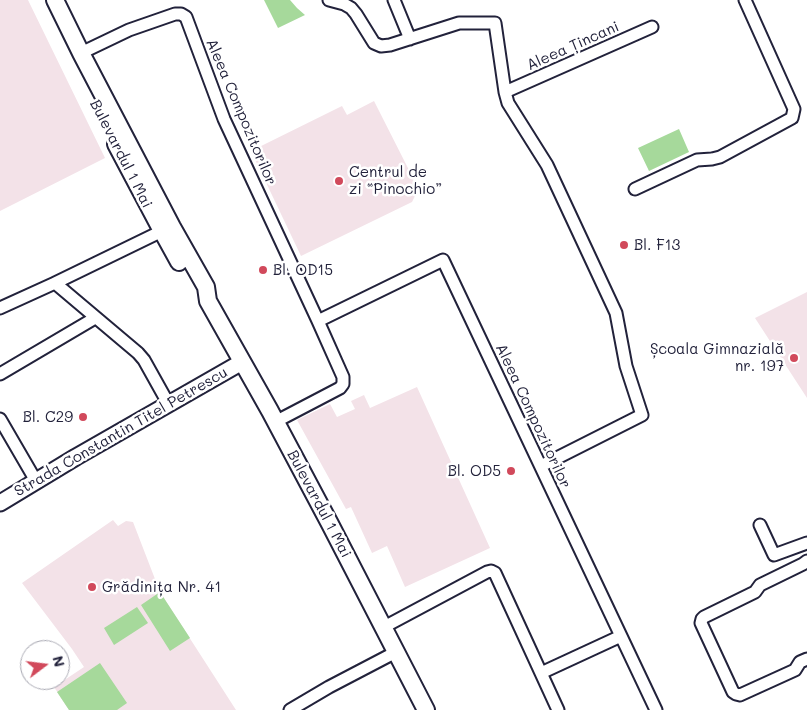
<!DOCTYPE html>
<html>
<head>
<meta charset="utf-8">
<style>
  body { margin:0 }
  #map { position:relative; width:807px; height:710px; overflow:hidden; background:#fff; font-family:Mali,sans-serif }
  canvas { display:block }
  .north { position:absolute; left:20px; top:640px; width:50px; height:50px; box-sizing:border-box; background:#fff; border:1px solid #a7a7b1; border-radius:50%; rotate:75deg; font-size:14px; font-weight:700; line-height:20px; text-align:center; color:#22223b }
  .north::after { content:''; display:block; margin:auto; width:18px; height:22px; background:#d1495b; clip-path:polygon(50% 0,100% 100%,50% 72%,0 100%) }
</style>
</head>
<body>
<div id="map">
<canvas width="807" height="710"></canvas>
<div class="north">N</div>
</div>
<script>
const g = document.querySelector('canvas').getContext('2d');
g.lineJoin = 'round';
function paint(path, color) { g.fillStyle = color; g.fill(path, 'evenodd'); }
const shape = rows => new Path2D(rows.map(r => 'M' + r).join(''));
function stroke(path, color, width, dash) { g.strokeStyle = color; g.lineWidth = width; g.lineCap = dash ? 'butt' : 'round'; g.setLineDash(dash || []); g.stroke(path); }
function drawText(font, color, halo, rows, align = 'center') {
  g.font = font + ' Mali,sans-serif'; g.lineWidth = 5; g.setLineDash([]); g.textBaseline = 'middle'; g.strokeStyle = halo; g.fillStyle = color; for (const [text, x, y, turn = 0] of rows) {
    g.save(); g.translate(x, y); g.rotate((+turn || 0) * Math.PI / 180); g.textAlign = isNaN(turn) ? turn : align; if (halo) g.strokeText(text, 0, 0); g.fillText(text, 0, 0); g.restore();
  }
}
paint(shape([
  [0,0,28,0,105,158,0,211],
  [374,101,413,178,416,189,416,194,412,202,301,256,251,151,342,106,347,115],
  [807,292,807,398,755,318],
  [417,387,490,548,405,587,387,546,372,553,351,507,346,509,297,420,330,404,337,417,355,409,351,401,364,395,370,408],
  [113,520,118,526,126,521,133,522,160,592,236,710,69,710,54,687,84,667,72,649,22,583]
]), '#f3e2e8');
paint(shape([
  [264,0,290,0,297,8,305,15,278,28],
  [679,129,689,152,649,171,638,148],
  [160,592,190,638,170,651,141,605],
  [137,607,148,623,114,645,104,628],
  [100,663,127,703,117,710,69,710,57,692]
]), '#a6d99b');
const minor = shape([
  [329,0,344,4,351,8,356,14,374,43,381,46,390,45,459,23,495,23,505,92,508,103,547,165,616,313,626,366,642,415,541,466],
  [394,0,410,39],
  [81,53,129,30,175,14,181,14,186,17,224,119,318,321,343,377,343,384,340,388,275,422],
  [505,92,652,27],
  [635,189,697,160,712,159,720,157,792,118,794,109,745,0],
  [55,283,138,353,144,360,168,403],
  [0,308,55,283,162,231],
  [318,321,443,260,656,710],
  [0,374,95,318],
  [0,419,36,481],
  [760,525,774,555,807,543],
  [807,561,803,564,760,585,755,592,704,617,702,619,701,623,733,692,736,694,740,695,795,670,800,662,807,659],
  [384,627,487,572,491,571,495,573,558,710],
  [541,673,621,636],
  [290,710,329,687,396,652]
]);
const tertiary = shape([
  [0,503,76,457,242,362]
]);
const secondary = shape([
  [55,0,81,53,172,227,206,287,208,301,270,411,330,524,426,710],
  [116,144,162,231,179,262]
]);
stroke(minor, '#22223b', 15);
stroke(tertiary, '#22223b', 19);
stroke(secondary, '#22223b', 20);
stroke(minor, '#fff', 11);
stroke(tertiary, '#fff', 15);
stroke(secondary, '#fff', 16);
for (const [x, y, r, color] of [
  [339,181,5,"#d1495b"],
  [624,245,5,"#d1495b"],
  [263,270,5,"#d1495b"],
  [794,358,5,"#d1495b"],
  [83,417,5,"#d1495b"],
  [511,471,5,"#d1495b"],
  [92,587,5,"#d1495b"]
]) { const dot = new Path2D(); dot.arc(x, y, r, 0, 2 * Math.PI); g.fillStyle = color; g.fill(dot); stroke(dot, '#fff', 2); }
drawText('15px', '#22223b', '#fff', [
  ["Aleea Țincani",573,46,-24],
  ["Aleea Compozitorilor",241,112,67],
  ["Bulevardul 1 Mai",121,154,63],
  ["Aleea Compozitorilor",533,416,65],
  ["Strada Constantin Titel Petrescu",121,432,-30],
  ["Bulevardul 1 Mai",319,504,62]
]);
drawText('15px', '#22223b', '#fff', [
  ["Centrul de",349,172],
  ["zi “Pinochio”",349,189],
  ["Bl. F13",634,245],
  ["Bl. OD15",273,270],
  ["Școala Gimnazială",784,349,"right"],
  ["nr. 197",784,366,"right"],
  ["Bl. C29",73,417,"right"],
  ["Bl. OD5",501,471,"right"],
  ["Grădinița Nr. 41",102,587]
], 'left');
</script>
</body>
</html>
